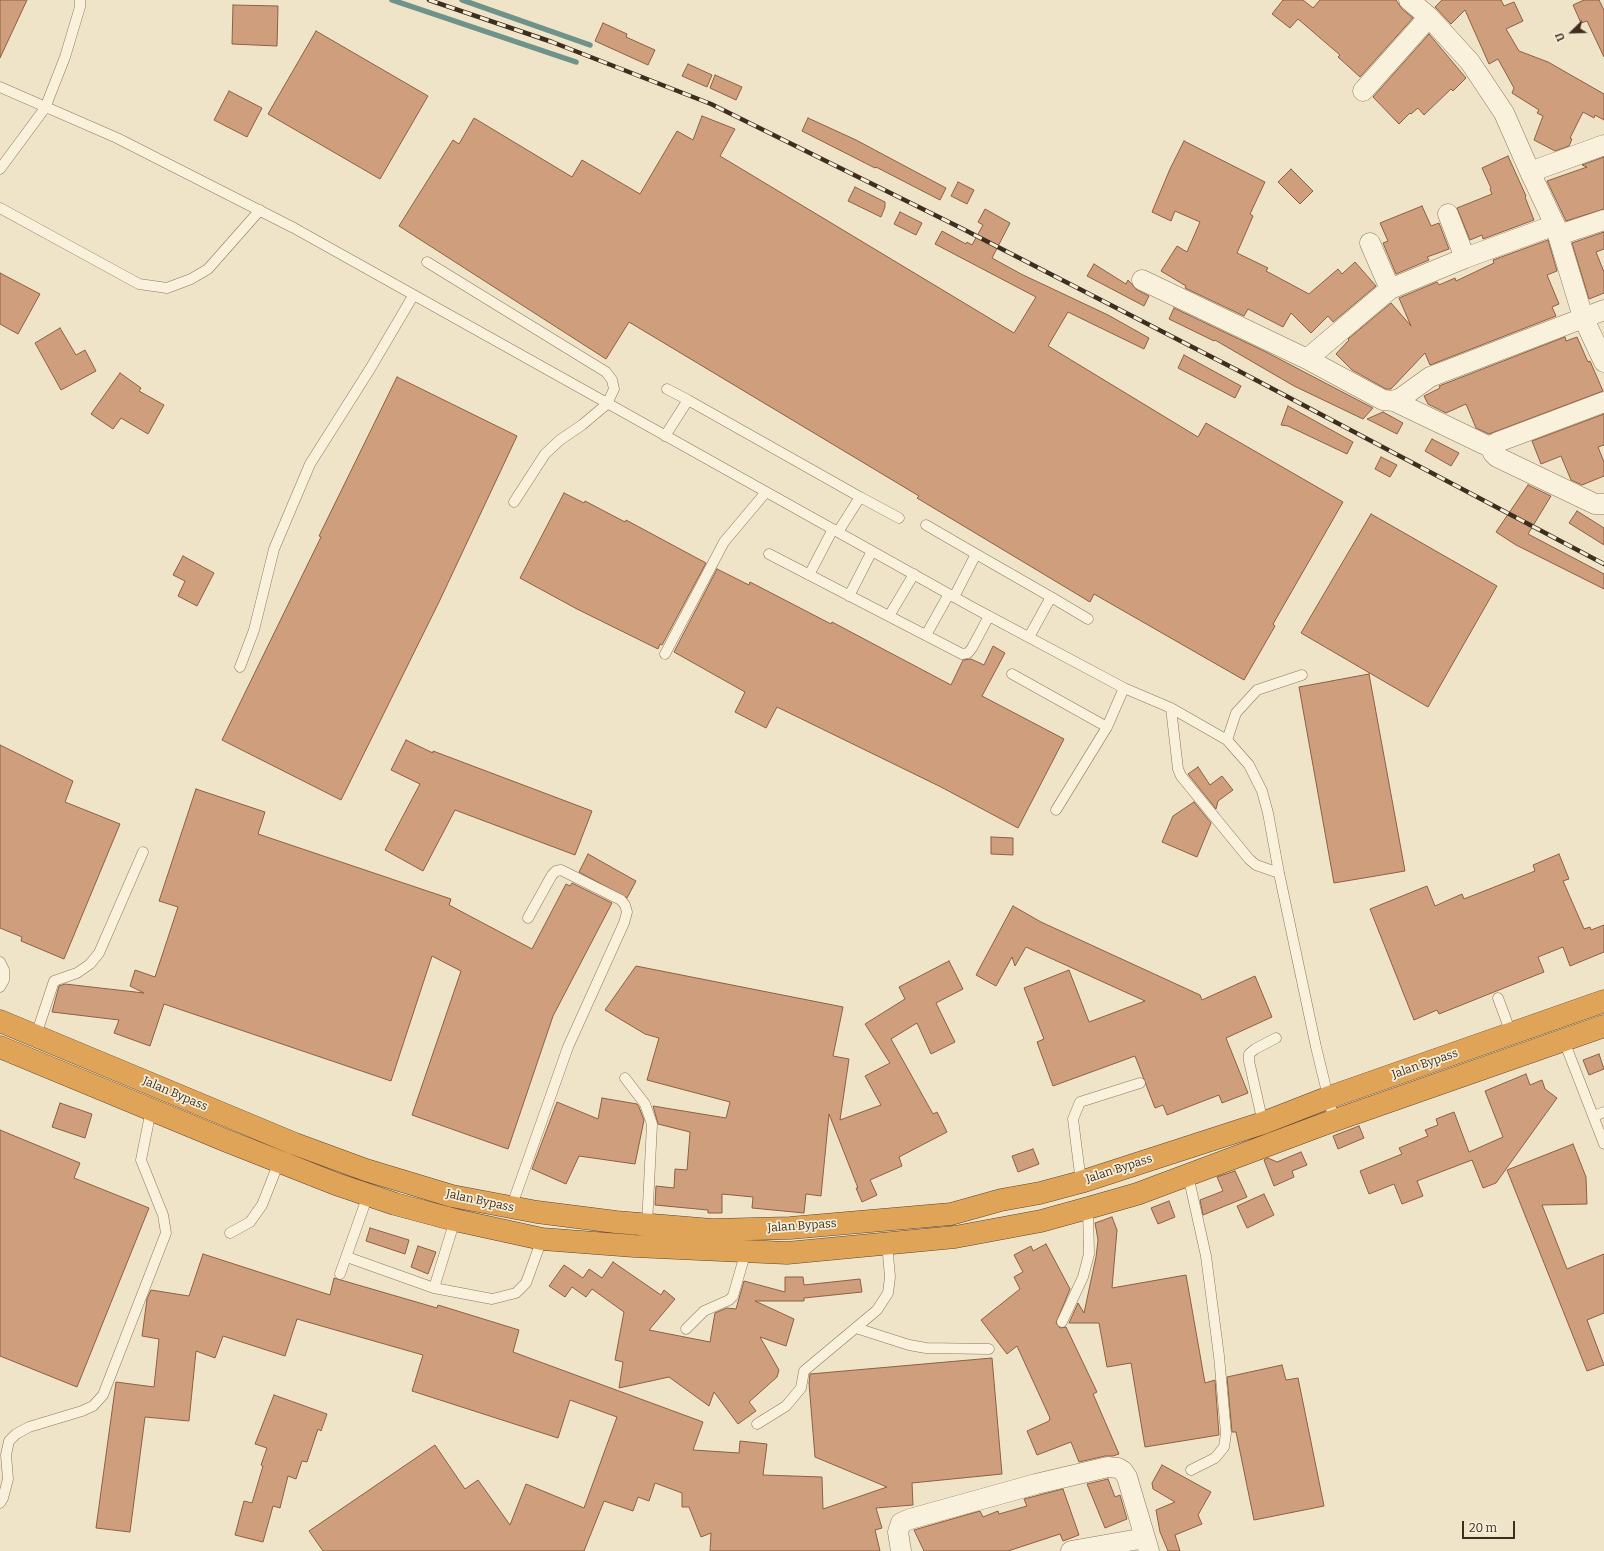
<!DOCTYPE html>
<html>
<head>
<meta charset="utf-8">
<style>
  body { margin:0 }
  #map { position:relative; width:1604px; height:1551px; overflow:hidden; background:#f0e4c8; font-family:Bitter,serif }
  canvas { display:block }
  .north { position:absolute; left:1552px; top:12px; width:40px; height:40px; -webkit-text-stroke:3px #f7eed8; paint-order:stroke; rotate:247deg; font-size:11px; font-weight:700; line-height:16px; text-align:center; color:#3d2e20 }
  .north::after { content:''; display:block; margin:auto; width:14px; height:18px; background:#3d2e20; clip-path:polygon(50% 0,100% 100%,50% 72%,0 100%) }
  .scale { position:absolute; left:1462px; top:1521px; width:53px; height:18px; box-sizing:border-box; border:2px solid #3d2e20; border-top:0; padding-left:5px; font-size:12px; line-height:14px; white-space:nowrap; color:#3d2e20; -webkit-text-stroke:3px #f7eed8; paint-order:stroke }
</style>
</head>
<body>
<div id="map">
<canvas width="1604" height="1551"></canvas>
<div class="north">U</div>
<div class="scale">20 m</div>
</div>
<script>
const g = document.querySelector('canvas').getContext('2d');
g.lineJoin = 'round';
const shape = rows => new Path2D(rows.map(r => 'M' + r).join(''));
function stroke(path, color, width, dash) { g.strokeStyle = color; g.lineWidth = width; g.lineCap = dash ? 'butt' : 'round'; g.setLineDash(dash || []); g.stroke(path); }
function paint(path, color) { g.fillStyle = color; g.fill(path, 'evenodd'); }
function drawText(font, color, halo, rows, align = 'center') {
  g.font = font + ' Bitter,serif'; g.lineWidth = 3.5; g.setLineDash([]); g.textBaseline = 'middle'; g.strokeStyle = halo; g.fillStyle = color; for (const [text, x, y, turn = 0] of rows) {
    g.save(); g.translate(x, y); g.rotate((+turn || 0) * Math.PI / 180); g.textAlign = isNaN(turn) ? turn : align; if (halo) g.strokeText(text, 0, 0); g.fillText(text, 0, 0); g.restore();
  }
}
stroke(shape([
  [392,0,576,62],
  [462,0,590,45]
]), '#6f938a', 5.5);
const building = shape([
  [0,0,27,0,0,58,0,0],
  [1283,0,1303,0,1313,8,1320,0,1396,0,1402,9,1413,18,1360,77,1338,57,1340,55,1298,19,1290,28,1272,14,1283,0],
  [1442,0,1501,0,1504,6,1514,2,1523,21,1506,29,1519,51,1548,62,1604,94,1604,120,1595,115,1594,118,1583,112,1570,138,1572,139,1569,146,1555,151,1534,140,1543,116,1537,113,1539,110,1512,93,1514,88,1498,59,1489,64,1465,10,1451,24,1435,7,1442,0],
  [1584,0,1599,0,1604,10,1604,57,1587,21,1581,23,1573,5,1584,0],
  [233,5,278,6,277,46,232,44,233,5],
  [603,23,627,34,626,37,655,50,648,65,595,41,603,23],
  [316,31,428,96,380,179,268,114,316,31],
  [1429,34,1466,78,1453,91,1451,89,1424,115,1418,108,1411,114,1410,113,1399,124,1373,97,1429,34],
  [688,64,712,75,707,87,682,76,688,64],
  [715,75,742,87,736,100,710,88,715,75],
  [229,91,262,108,247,137,214,120,229,91],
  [702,116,735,129,720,156,1014,333,1036,297,935,244,942,231,966,244,967,242,972,245,983,225,978,222,985,209,1010,223,992,258,1021,274,1108,315,1149,338,1144,349,1068,312,1048,346,1198,437,1206,423,1343,502,1273,624,1275,626,1244,680,1094,594,1090,602,917,498,919,496,629,322,606,359,399,226,453,140,459,144,474,118,572,177,582,160,640,194,677,131,693,140,702,116],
  [808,118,856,140,946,188,940,200,876,167,875,168,802,131,808,118],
  [1184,141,1265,182,1250,214,1253,216,1237,253,1268,268,1266,271,1309,294,1338,269,1342,274,1355,262,1376,286,1333,322,1328,316,1311,333,1291,313,1283,327,1248,309,1244,316,1185,288,1186,286,1161,271,1177,246,1187,252,1200,222,1175,211,1171,221,1152,212,1170,169,1184,141],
  [1508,156,1526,196,1525,197,1534,220,1483,239,1482,235,1470,240,1457,208,1492,194,1490,189,1491,188,1482,168,1508,156],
  [1604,157,1604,209,1566,221,1547,181,1587,167,1582,165,1604,157],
  [1291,169,1313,191,1300,204,1278,182,1291,169],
  [958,182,974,190,967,204,951,196,958,182],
  [855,187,885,202,885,207,881,217,848,201,855,187],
  [1422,206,1431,226,1439,223,1449,249,1427,257,1429,260,1396,274,1383,243,1388,241,1380,223,1422,206],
  [900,212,922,223,916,235,894,224,900,212],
  [1604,232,1604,249,1596,252,1604,272,1604,293,1589,299,1572,243,1604,232],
  [1548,240,1557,271,1547,275,1559,304,1552,307,1556,316,1430,365,1425,353,1391,389,1386,389,1352,370,1336,354,1349,340,1348,339,1391,303,1411,326,1399,298,1437,282,1439,285,1455,278,1456,281,1494,263,1493,260,1548,240],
  [1094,264,1126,284,1128,280,1137,290,1149,296,1144,306,1087,276,1094,264],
  [0,273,40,294,18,334,0,324,0,273],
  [1174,308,1266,352,1373,408,1363,419,1294,386,1215,340,1214,341,1169,319,1174,308],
  [60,328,76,355,85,350,96,371,61,390,35,343,60,328],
  [1565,337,1566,341,1577,337,1588,362,1590,361,1603,391,1489,434,1476,428,1466,404,1446,413,1428,404,1424,396,1440,388,1439,386,1565,337],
  [1184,355,1241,386,1235,398,1178,368,1184,355],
  [120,373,141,388,139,391,164,405,148,434,121,418,113,429,91,414,120,373],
  [397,377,517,436,439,602,341,800,222,740,321,537,319,536,397,377],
  [1288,406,1353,442,1347,454,1288,426,1281,425,1288,406],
  [1383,412,1403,423,1397,434,1367,419,1383,412],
  [1604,414,1604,445,1598,447,1604,462,1604,476,1582,485,1571,480,1561,456,1541,464,1532,441,1604,414],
  [1432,439,1459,453,1451,466,1425,451,1432,439],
  [1381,457,1397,465,1390,477,1375,469,1381,457],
  [1528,485,1551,496,1528,534,1604,574,1604,589,1516,545,1496,532,1528,485],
  [564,493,584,503,585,501,625,522,626,520,706,563,662,645,660,644,658,649,577,609,520,578,564,493],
  [1577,511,1604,528,1604,545,1569,523,1577,511],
  [1371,514,1497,586,1428,707,1301,633,1371,514],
  [183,556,214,573,197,606,178,596,185,581,173,575,183,556],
  [717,569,749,585,750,582,831,624,832,622,951,685,963,660,971,659,984,665,993,646,1005,653,982,696,1064,739,1018,828,941,787,777,707,766,728,735,712,745,692,674,652,717,569],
  [1369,674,1405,871,1334,883,1299,687,1369,674],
  [406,740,433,753,433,751,592,811,575,855,455,810,423,871,385,850,420,784,391,770,406,740],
  [0,745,73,781,65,802,120,824,64,959,21,941,22,937,0,928,0,745],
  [1198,767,1210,785,1222,776,1233,790,1218,801,1216,809,1188,774,1198,767],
  [196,789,265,812,258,834,451,899,449,905,532,949,566,884,570,886,572,883,612,903,553,1016,508,1149,412,1115,461,971,432,956,391,1081,164,1004,150,1046,114,1033,119,1020,52,1012,59,986,65,984,144,993,130,986,135,970,155,977,178,907,159,901,196,789],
  [1194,802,1211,823,1197,857,1162,842,1173,816,1194,802],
  [991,837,1013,838,1013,855,991,854,991,837],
  [588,854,636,881,627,898,579,872,588,854],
  [1559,854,1569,879,1563,881,1584,929,1590,927,1591,930,1604,925,1604,952,1570,966,1563,947,1538,957,1544,972,1439,1014,1437,1010,1414,1020,1370,909,1427,886,1435,906,1462,894,1464,899,1535,871,1533,865,1559,854],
  [1013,906,1041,922,1200,995,1202,1000,1255,976,1272,1017,1226,1038,1248,1093,1222,1103,1219,1095,1167,1115,1163,1105,1155,1108,1135,1056,1053,1086,1037,1042,1044,1039,1024,988,1069,970,1089,1022,1145,1001,1026,947,1015,966,1012,957,996,986,976,975,1013,906],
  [949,961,963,989,936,1003,955,1042,931,1054,917,1023,891,1039,933,1114,937,1112,947,1132,899,1157,902,1166,870,1180,877,1195,862,1202,856,1188,858,1188,829,1114,821,1196,806,1194,804,1213,752,1208,753,1197,722,1194,722,1213,708,1213,708,1210,655,1205,656,1186,674,1188,675,1169,687,1170,690,1132,658,1124,653,1106,726,1118,730,1102,647,1080,659,1038,645,1034,605,1010,636,966,843,1007,833,1056,849,1059,840,1120,881,1105,865,1076,890,1063,865,1024,905,999,899,987,949,961],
  [1599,1054,1604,1069,1589,1075,1583,1060,1599,1054],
  [1526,1074,1530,1085,1542,1080,1545,1089,1557,1098,1496,1183,1483,1188,1472,1160,1417,1181,1423,1196,1402,1204,1394,1184,1369,1194,1360,1171,1402,1154,1399,1148,1428,1136,1425,1130,1438,1125,1436,1119,1454,1112,1469,1152,1503,1137,1485,1091,1526,1074],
  [602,1098,637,1104,639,1107,644,1120,635,1164,579,1156,566,1184,532,1169,557,1102,598,1119,602,1098],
  [60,1103,92,1114,85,1138,52,1127,60,1103],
  [1359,1126,1364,1138,1338,1149,1333,1136,1359,1126],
  [0,1130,80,1163,74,1178,149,1208,77,1387,0,1356,0,1130],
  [1573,1144,1586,1177,1587,1204,1542,1205,1567,1269,1604,1254,1604,1313,1587,1320,1604,1365,1587,1371,1507,1170,1573,1144],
  [1033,1149,1039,1164,1018,1172,1012,1156,1033,1149],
  [1301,1152,1307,1165,1292,1171,1294,1177,1274,1186,1264,1160,1268,1158,1277,1162,1301,1152],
  [1235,1171,1247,1197,1203,1215,1200,1200,1223,1191,1217,1177,1235,1171],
  [1264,1194,1274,1215,1247,1228,1237,1206,1264,1194],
  [1169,1201,1175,1217,1158,1224,1151,1208,1169,1201],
  [1112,1217,1117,1230,1112,1288,1186,1275,1205,1383,1215,1380,1219,1435,1145,1447,1131,1363,1107,1367,1099,1323,1069,1323,1078,1303,1084,1313,1096,1257,1098,1240,1095,1223,1112,1217],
  [370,1228,409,1240,405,1254,366,1241,370,1228],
  [1046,1244,1070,1289,1056,1323,1060,1328,1066,1327,1097,1392,1093,1394,1119,1454,1113,1456,1105,1456,1079,1462,1071,1442,1037,1455,1027,1431,1049,1421,1050,1418,1017,1346,1007,1354,981,1320,1020,1289,1014,1277,1023,1272,1014,1255,1031,1246,1033,1251,1046,1244],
  [418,1246,436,1252,428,1274,411,1267,418,1246],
  [203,1254,330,1295,334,1278,437,1308,438,1305,519,1330,513,1352,703,1422,693,1450,739,1453,740,1441,767,1444,763,1475,822,1477,823,1509,887,1487,815,1457,809,1383,810,1374,992,1358,1002,1474,912,1483,913,1505,876,1508,882,1528,875,1530,880,1551,710,1551,711,1533,701,1537,689,1507,682,1507,682,1493,655,1483,649,1501,638,1497,633,1511,604,1501,584,1551,323,1551,309,1531,435,1445,465,1489,478,1480,510,1525,526,1484,584,1508,617,1417,570,1400,558,1438,412,1391,423,1355,297,1319,285,1356,223,1336,215,1358,196,1351,189,1421,145,1417,130,1532,96,1528,116,1382,154,1387,159,1339,142,1336,147,1299,151,1290,189,1296,203,1254],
  [613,1262,661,1295,664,1290,675,1299,649,1330,710,1342,715,1313,727,1308,736,1309,744,1281,785,1292,785,1277,803,1277,804,1285,860,1279,862,1292,804,1298,804,1301,755,1301,794,1319,786,1346,760,1337,779,1370,777,1377,749,1402,756,1411,738,1424,714,1392,709,1406,669,1377,619,1388,623,1362,615,1360,624,1312,592,1289,586,1297,572,1287,565,1297,549,1286,564,1265,583,1278,589,1269,602,1278,613,1262],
  [1282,1365,1286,1380,1298,1378,1324,1506,1254,1520,1236,1432,1232,1432,1227,1377,1282,1365],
  [274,1395,327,1414,321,1431,318,1429,307,1462,302,1461,296,1479,288,1476,280,1508,273,1506,263,1542,235,1535,244,1501,252,1503,263,1466,261,1465,267,1448,255,1444,274,1395],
  [1162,1465,1211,1492,1198,1515,1202,1524,1175,1535,1180,1551,1168,1551,1160,1532,1156,1510,1175,1502,1153,1489,1152,1483,1162,1465],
  [1108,1479,1115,1497,1120,1495,1127,1519,1105,1528,1087,1484,1108,1479],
  [1063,1489,1079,1535,1063,1541,1060,1534,1008,1551,924,1551,914,1530,980,1511,983,1517,998,1511,999,1514,1027,1506,1024,1499,1063,1489]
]);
paint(building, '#cf9f7d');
stroke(building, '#8d5f41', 1);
const lane = shape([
  [0,87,117,138,294,228,972,607,1124,688,1171,708,1227,740,1249,765,1262,791,1268,813,1279,873,1316,1047,1334,1121],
  [0,169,45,108,65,57,80,7,80,0],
  [0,208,139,284,167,288,191,279,208,269,260,210],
  [427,262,606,372,612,380,614,389,607,404,582,425,560,440,545,454,514,502],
  [667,389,688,400],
  [665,436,688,400,860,497,838,532],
  [860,497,899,518],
  [926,525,976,554],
  [769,554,962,654,968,653,972,648,989,616],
  [809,575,833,529],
  [849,596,872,551],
  [954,597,976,554,1051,597,1029,637],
  [1051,597,1088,619],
  [889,616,914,574],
  [926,635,949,594],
  [665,654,724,542,766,492],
  [240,667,254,630,274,549,310,464,370,369,413,296],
  [1012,674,1107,727],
  [1171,708,1178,769,1181,776,1249,859,1256,865,1279,873],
  [1227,740,1236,713,1257,690,1302,675],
  [1056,810,1107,727,1124,688],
  [0,962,4,970,4,980,0,987],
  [1498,998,1511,1033],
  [36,1035,54,981,77,973,90,964,99,953,143,852],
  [1564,1041,1604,1144],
  [625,1078,645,1104,652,1124,647,1225],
  [1594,1116,1604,1112],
  [1263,1123,1249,1061,1249,1054,1255,1049,1276,1038],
  [1188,1175,1206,1256,1219,1356,1226,1433,1224,1447,1215,1458,1191,1470],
  [1081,1182,1073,1119,1080,1102,1140,1083],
  [511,1208,568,1047,624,923,627,912,625,905,621,900,561,870,556,871,552,875,528,918],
  [230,1233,250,1222,262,1205,279,1162],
  [347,1257,434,1288,492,1299,516,1293,526,1283,542,1239],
  [340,1274,368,1195],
  [434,1288,455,1220],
  [1062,1322,1083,1277,1089,1254,1088,1208],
  [856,1328,909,1345,926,1348,989,1349],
  [686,1329,704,1311,729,1300,733,1296,746,1251],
  [757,1424,786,1406,801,1388,804,1371,877,1310,888,1293,890,1277,887,1243],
  [0,1503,3,1498,8,1479,6,1455,9,1441,16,1434,29,1427,82,1411,93,1406,103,1395,166,1233,163,1215,141,1160,151,1110]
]);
const street = shape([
  [1409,0,1429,17,1470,62,1504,113,1530,172,1604,145],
  [1363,91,1429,17],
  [1530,172,1555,225,1583,317,1604,362],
  [1448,214,1465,258],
  [1559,235,1604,220],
  [1370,243,1390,289],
  [1142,280,1307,359,1390,289,1465,258,1555,225],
  [1307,359,1383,400,1394,401,1401,398,1430,377,1604,310],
  [1394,401,1492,448],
  [1604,402,1498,442,1493,445,1492,448,1493,453,1497,457,1595,504,1604,504],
  [901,1551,898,1532,901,1523,910,1519,1036,1484,1108,1467,1118,1468,1123,1471,1127,1477,1149,1551],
  [1071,1551,1145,1538]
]);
const highway = shape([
  [0,1021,295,1144,366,1170,452,1196,537,1212,616,1222,712,1230,790,1228,951,1214,1001,1200,1040,1193,1081,1182,1263,1123,1327,1098,1604,1001],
  [0,1047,227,1141,336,1184,395,1204,455,1220,542,1239,634,1246,787,1253,955,1237,1041,1221,1088,1208,1137,1194,1327,1123,1604,1026]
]);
stroke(lane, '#8d765c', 11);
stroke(street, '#8d765c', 21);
stroke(highway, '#5b4430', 23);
stroke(lane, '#faf1dc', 10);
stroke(street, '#faf1dc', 20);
stroke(highway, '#e0a458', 22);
const rail = shape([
  [429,0,552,42,711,104,961,228,1237,370,1604,564]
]);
stroke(rail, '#3d2e20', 4.5);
stroke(rail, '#f7eed8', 3, [9]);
drawText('12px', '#3d2e20', '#f7eed8', [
  ["Jalan Bypass",1425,1064,-19],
  ["Jalan Bypass",175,1094,23],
  ["Jalan Bypass",1119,1169,-18],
  ["Jalan Bypass",480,1201,12],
  ["Jalan Bypass",802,1226,-4]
]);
</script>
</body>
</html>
